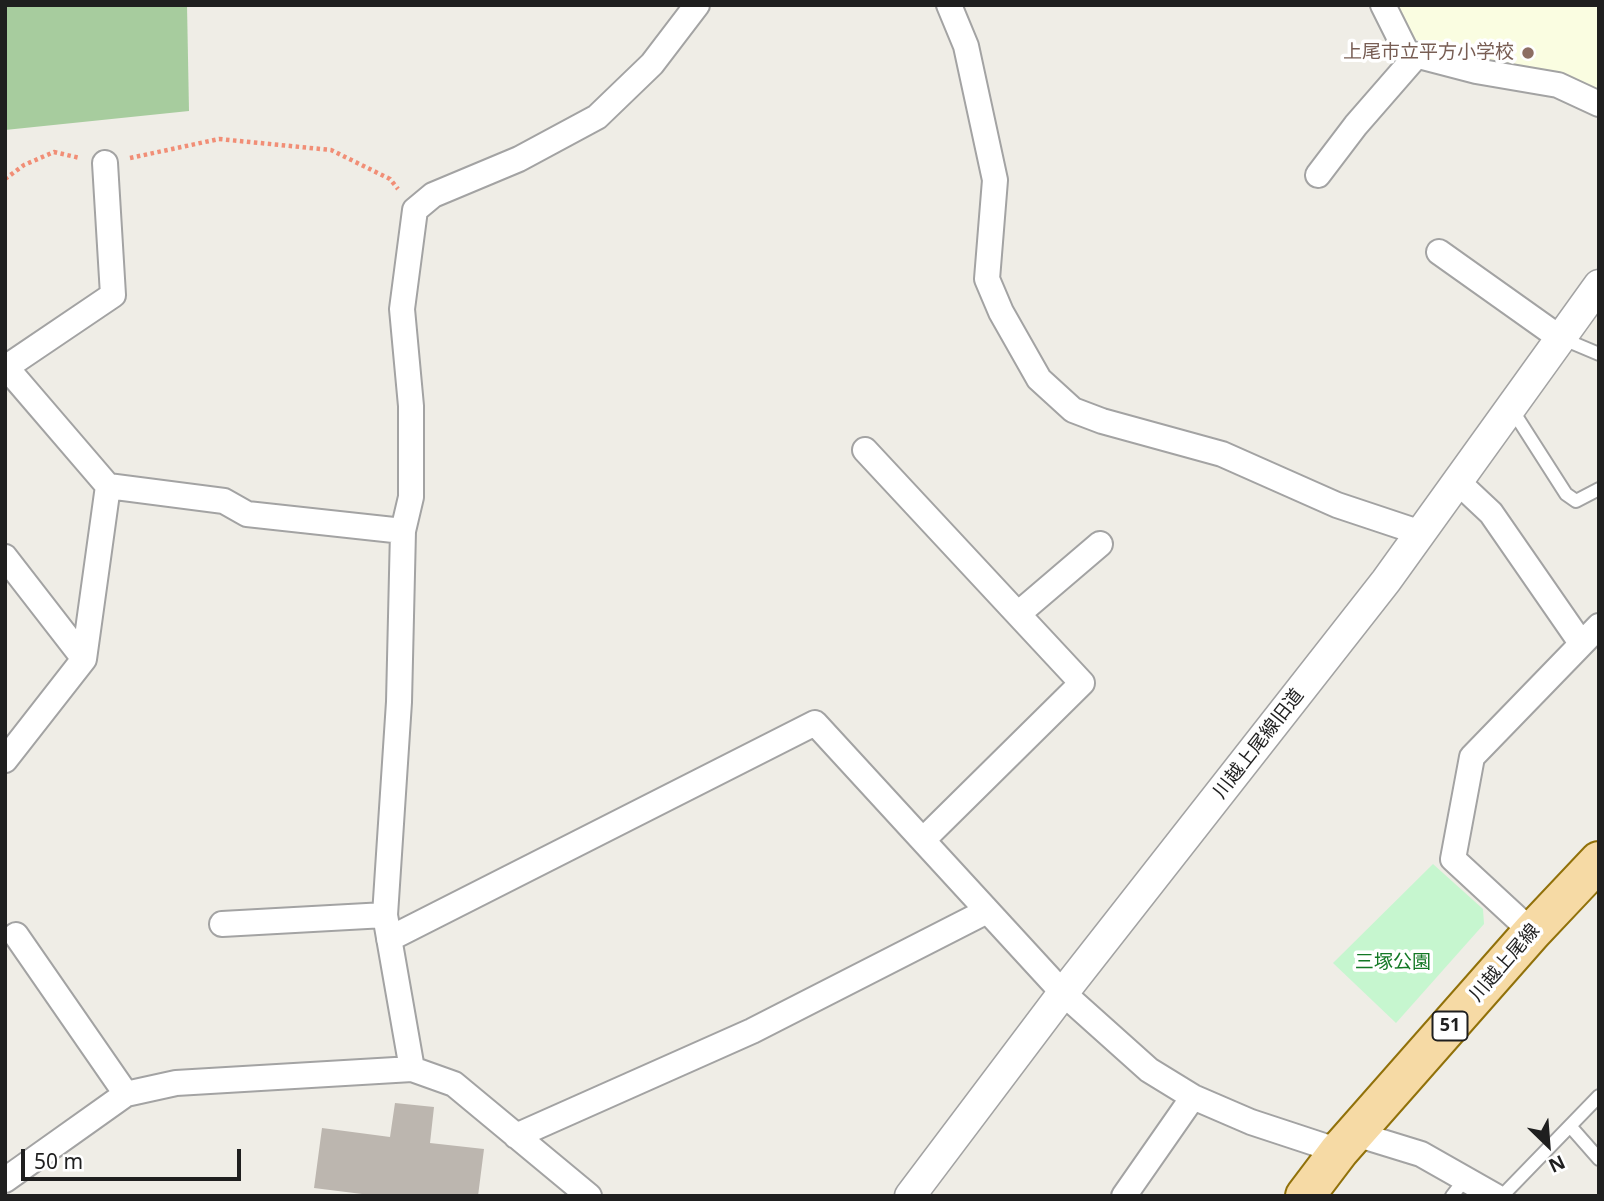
<!DOCTYPE html>
<html>
<head>
<meta charset="utf-8">
<style>
  body { margin:0 }
  #map { position:relative; width:1604px; height:1201px; overflow:hidden; background:#efede6; font-family:"Noto Sans",sans-serif }
  canvas { display:block }
  .frame { position:absolute; inset:0; border:7px solid #1f1f1f; pointer-events:none }
  .north { position:absolute; left:1513px; top:1110px; width:70px; height:70px; -webkit-text-stroke:5px #fff; paint-order:stroke; rotate:155deg; font-size:19px; font-weight:700; line-height:28px; text-align:center; color:#1f1f1f }
  .north::after { content:''; display:block; margin:auto; width:24px; height:32px; background:#1f1f1f; clip-path:polygon(50% 0,100% 100%,50% 72%,0 100%) }
  .scale { position:absolute; left:21px; top:1149px; width:220px; height:32px; box-sizing:border-box; border:4px solid #1f1f1f; border-top:0; padding-left:9px; font-size:21px; line-height:24px; white-space:nowrap; color:#1f1f1f; -webkit-text-stroke:5px #fff; paint-order:stroke }
</style>
</head>
<body>
<div id="map">
<canvas width="1604" height="1201"></canvas>
<div class="frame"></div>
<div class="north">N</div>
<div class="scale">50 m</div>
</div>
<script>
const g = document.querySelector('canvas').getContext('2d');
g.lineJoin = 'round';
function paint(path, color) { g.fillStyle = color; g.fill(path, 'evenodd'); }
const shape = rows => new Path2D(rows.map(r => 'M' + r).join(''));
function stroke(path, color, width, dash) { g.strokeStyle = color; g.lineWidth = width; g.lineCap = dash ? 'butt' : 'round'; g.setLineDash(dash || []); g.stroke(path); }
function drawText(font, color, halo, rows, align = 'center') {
  g.font = font + ' "Noto Sans","Noto Sans JP",sans-serif'; g.lineWidth = 7; g.setLineDash([]); g.textBaseline = 'middle'; g.strokeStyle = halo; g.fillStyle = color; for (const [text, x, y, turn = 0] of rows) {
    g.save(); g.translate(x, y); g.rotate((+turn || 0) * Math.PI / 180); g.textAlign = isNaN(turn) ? turn : align; if (halo) g.strokeText(text, 0, 0); g.fillText(text, 0, 0); g.restore();
  }
}
paint(shape([
  [1397,5,1599,5,1599,94,1500,67,1414,39]
]), '#fafde1');
paint(shape([
  [5,5,187,5,189,111,5,130]
]), '#a7cc9e');
paint(shape([
  [1433,864,1483,909,1484,924,1396,1023,1333,963]
]), '#c6f6cf');
paint(shape([
  [395,1103,434,1107,430,1143,484,1149,478,1196,378,1196,314,1188,322,1128,390,1137]
]), '#bcb6af');
const service = shape([
  [1561,338,1599,354],
  [1511,408,1566,494,1576,501,1599,489],
  [1570,1126,1599,1159],
  [1452,1196,1465,1179],
  [1502,1196,1599,1096]
]);
const minor = shape([
  [949,5,966,46,995,180,987,279,1001,312,1039,379,1073,410,1102,421,1222,454,1337,505,1421,533],
  [1383,5,1407,53,1476,71,1558,85,1599,104],
  [1318,175,1356,125,1417,55],
  [1439,252,1560,338],
  [5,366,108,486,224,501,247,514,403,531],
  [5,368,113,295,105,163],
  [865,450,1082,683,923,840],
  [1458,482,1491,513,1581,643],
  [5,557,84,659],
  [1018,614,1100,544],
  [5,760,84,659,108,486],
  [222,924,385,915],
  [1532,932,1453,859,1472,757,1599,626],
  [16,935,126,1094],
  [389,939,815,723,1063,993,1149,1070,1193,1097,1251,1122,1339,1151],
  [412,1069,385,915,399,702,403,531,411,497,411,406,402,309,415,210,433,195,519,159,597,117,652,64,697,5],
  [1356,1134,1421,1154,1495,1196],
  [516,1136,752,1031,987,911],
  [5,1180,126,1094,176,1083,412,1069,454,1084,589,1196],
  [1124,1196,1193,1097]
]);
const tertiary = shape([
  [910,1196,1063,993,1386,581,1599,285]
]);
const primary = shape([
  [1305,1196,1339,1151,1532,932,1599,861]
]);
stroke(service, '#a3a3a3', 16);
stroke(minor, '#a3a3a3', 28);
stroke(tertiary, '#a3a3a3', 33);
stroke(primary, '#91710a', 42);
stroke(shape([
  [130,158,219,139,331,150,390,179,398,189],
  [5,179,24,165,54,152,80,158]
]), '#f18e76', 4.5, [3.5, 3.5]);
stroke(service, '#fff', 12);
stroke(minor, '#fff', 24);
stroke(tertiary, '#fff', 30);
stroke(primary, '#f6daa5', 38);
for (const [x, y, r, color] of [
  [1528,53,7,"#8d6e63"]
]) { const dot = new Path2D(); dot.arc(x, y, r, 0, 2 * Math.PI); g.fillStyle = color; g.fill(dot); stroke(dot, '#fff', 2.5); }
for (const [x, y, w] of [
  [1450,1026,35]
]) { const box = new Path2D(); box.roundRect(x - w / 2, y - 14.5, w, 29, 5); g.fillStyle = '#fff'; g.fill(box); stroke(box, '#1f1f1f', 2); }
drawText('bold 18px', '#1f1f1f', null, [
  ["51",1450,1026]
]);
drawText('19px', '#785e54', '#fff', [
  ["上尾市立平方小学校",1514,53]
], 'right');
drawText('19px', '#1f1f1f', '#fff', [
  ["川越上尾線旧道",1259,744,-52],
  ["川越上尾線",1505,963,-49]
]);
drawText('19px', '#137825', '#fff', [
  ["三塚公園",1393,963]
]);
</script>
</body>
</html>
